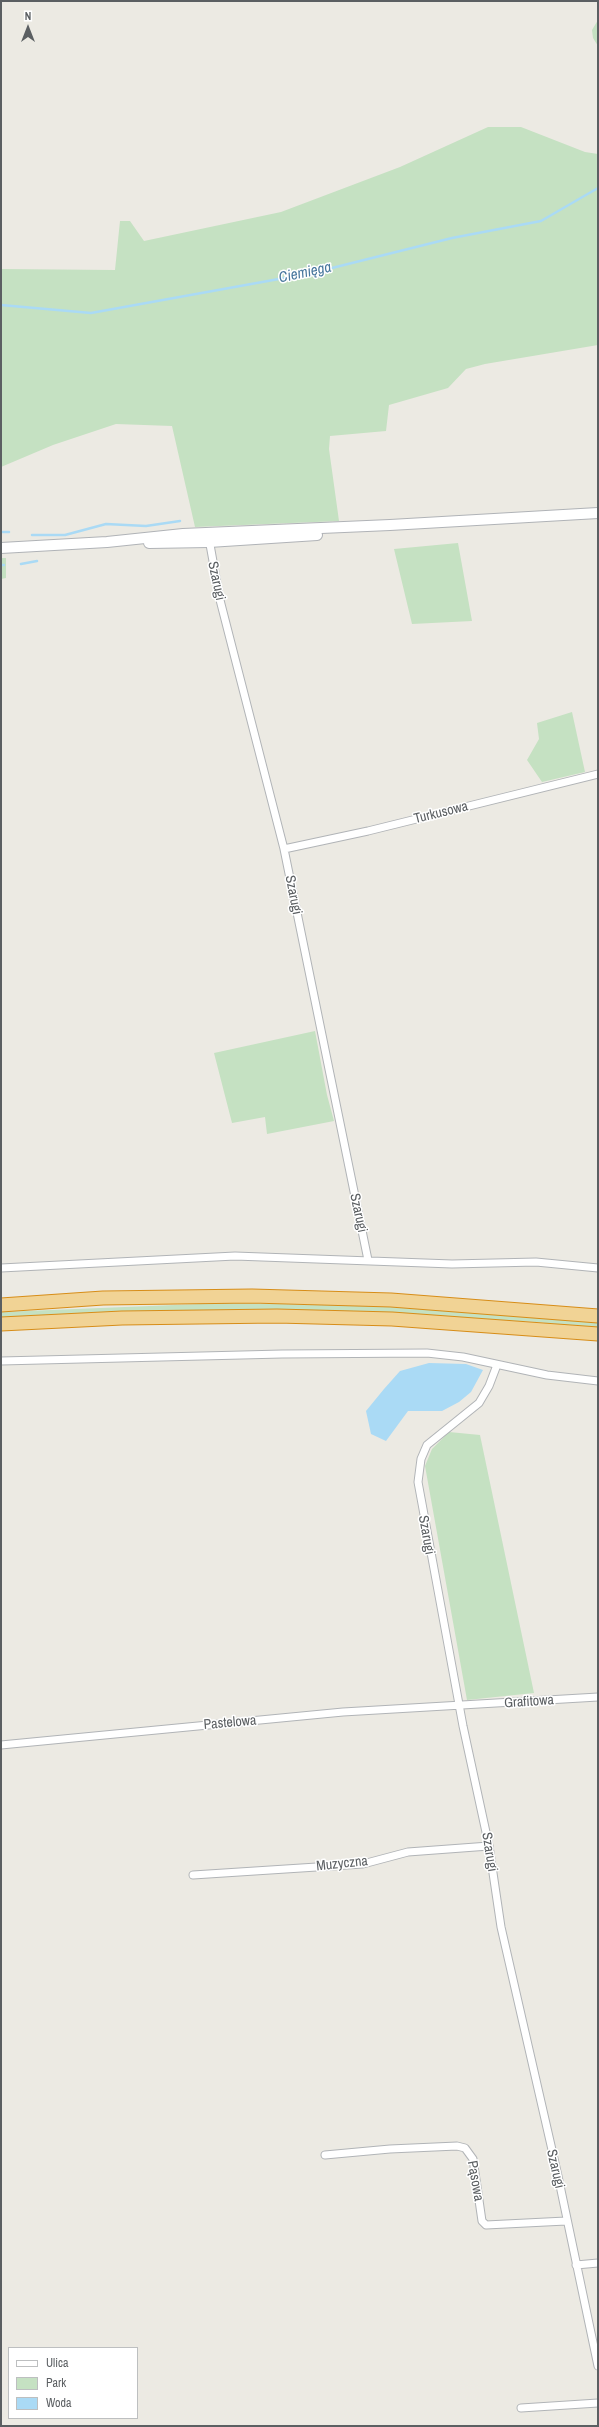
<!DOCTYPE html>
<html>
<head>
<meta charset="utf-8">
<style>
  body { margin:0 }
  #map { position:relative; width:599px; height:2427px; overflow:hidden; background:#eceae3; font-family:"Archivo Narrow",sans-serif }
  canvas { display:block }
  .frame { position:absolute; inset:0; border:2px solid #5b5f62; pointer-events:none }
  .legend { position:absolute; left:8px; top:2347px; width:130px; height:72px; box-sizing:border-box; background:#fff; border:1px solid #bdbfc0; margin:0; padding:5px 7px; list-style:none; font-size:12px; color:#5b5f62 }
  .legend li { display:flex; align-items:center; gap:8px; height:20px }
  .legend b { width:20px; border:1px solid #bdbfc0 }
  .north { position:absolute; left:8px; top:8px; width:40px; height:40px; -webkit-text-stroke:3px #fff; paint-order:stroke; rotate:0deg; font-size:11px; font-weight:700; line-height:16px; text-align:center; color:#5b5f62 }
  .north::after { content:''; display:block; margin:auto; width:14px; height:18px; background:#5b5f62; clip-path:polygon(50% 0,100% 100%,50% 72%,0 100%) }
</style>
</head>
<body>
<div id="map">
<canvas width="599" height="2427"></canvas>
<div class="frame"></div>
<ul class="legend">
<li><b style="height:5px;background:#fff"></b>Ulica</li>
<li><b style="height:11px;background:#c5e1c2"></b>Park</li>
<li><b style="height:11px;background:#aadaf5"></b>Woda</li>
</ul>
<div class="north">N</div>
</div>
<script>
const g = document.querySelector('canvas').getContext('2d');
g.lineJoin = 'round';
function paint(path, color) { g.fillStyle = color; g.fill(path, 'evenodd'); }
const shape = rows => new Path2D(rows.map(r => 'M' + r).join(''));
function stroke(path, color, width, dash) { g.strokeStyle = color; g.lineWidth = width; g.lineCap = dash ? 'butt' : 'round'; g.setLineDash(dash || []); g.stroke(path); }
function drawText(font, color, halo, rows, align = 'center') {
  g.font = font + ' "Archivo Narrow",sans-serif'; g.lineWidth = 3; g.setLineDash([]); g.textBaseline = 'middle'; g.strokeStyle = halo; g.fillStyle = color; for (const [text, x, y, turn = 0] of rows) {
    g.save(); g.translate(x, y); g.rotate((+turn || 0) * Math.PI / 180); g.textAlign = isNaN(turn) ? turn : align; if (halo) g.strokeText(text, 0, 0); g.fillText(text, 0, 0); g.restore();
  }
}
paint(shape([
  [598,20,598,46,593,38,592,30],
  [488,127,521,127,585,152,598,154,598,345,485,364,466,369,448,388,389,405,386,431,330,436,329,449,339,521,195,527,172,426,116,424,53,445,1,467,1,269,115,270,120,221,130,221,144,241,281,212,400,167],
  [458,543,472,621,412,624,394,549],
  [1,558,6,558,6,578,1,579],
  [572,712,585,772,542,782,527,760,539,739,537,723],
  [315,1031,327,1095,334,1121,267,1134,265,1117,232,1123,214,1053],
  [224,1303,389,1306,598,1322,598,1328,535,1322,389,1314,1,1319,1,1312],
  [449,1432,480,1435,534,1693,467,1700,425,1466,432,1449]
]), '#c5e1c2');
paint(shape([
  [429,1363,466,1364,483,1370,471,1392,459,1402,442,1411,408,1411,386,1441,371,1434,366,1411,384,1389,400,1371]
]), '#aadaf5');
stroke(shape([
  [1,305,91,313,312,273,452,238,541,221,598,188],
  [1,532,9,532],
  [32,535,65,535,106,524,146,526,180,521],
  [21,564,37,561],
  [1,565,4,565]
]), '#aadaf5', 2.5);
const minor = shape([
  [209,539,220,600,284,849,368,1260],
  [284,849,368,831,598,774],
  [1,1268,235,1256,452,1264,536,1262,598,1268],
  [1,1361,282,1354,427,1353,463,1357,547,1375,598,1381],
  [497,1365,489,1386,479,1403,427,1445,421,1459,418,1482,463,1726,489,1846,501,1927,558,2176,598,2366],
  [1,1745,343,1712,598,1697],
  [193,1875,363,1864,408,1852,489,1846],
  [325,2155,390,2149,457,2146,465,2148,473,2159,482,2221,486,2225,566,2221],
  [576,2265,598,2263],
  [521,2408,598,2403]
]);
const secondary = shape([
  [149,543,209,542,317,535],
  [1,548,107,542,183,534,390,525,598,513]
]);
const motorway = shape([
  [1,1305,103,1298,252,1296,391,1300,598,1316],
  [1,1324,122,1318,277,1316,392,1319,598,1334]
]);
stroke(minor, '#b1b4b7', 9);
stroke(secondary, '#b0b3b7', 12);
stroke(motorway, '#d78d18', 15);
stroke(minor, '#fff', 7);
stroke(secondary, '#fff', 10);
stroke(motorway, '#f1d395', 13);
drawText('14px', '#5b5f62', '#fff', [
  ["Szarugi",216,581,78],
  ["Turkusowa",441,813,-14],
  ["Szarugi",293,895,79],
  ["Szarugi",358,1213,78],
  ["Szarugi",426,1535,80],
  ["Grafitowa",529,1702,-4],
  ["Pastelowa",230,1723,-5],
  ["Szarugi",489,1852,81],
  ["Muzyczna",342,1864,-6],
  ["Szarugi",555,2169,77],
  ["Pąsowa",475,2181,80]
]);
drawText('italic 15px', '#47779d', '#fff', [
  ["Ciemięga",305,273,-12]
]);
</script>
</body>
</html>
